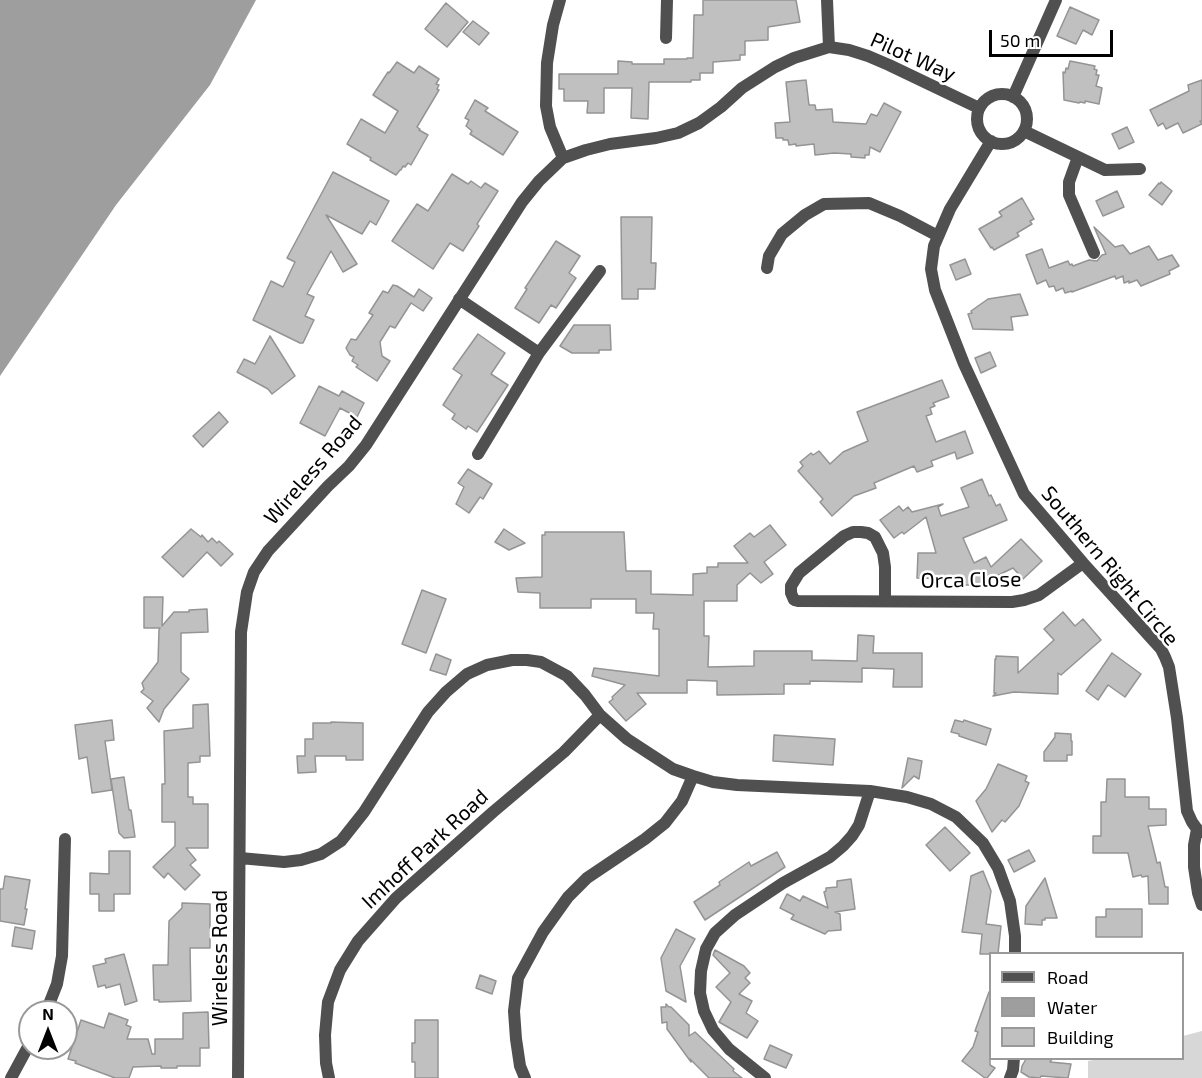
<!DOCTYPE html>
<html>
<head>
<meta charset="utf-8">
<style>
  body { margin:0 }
  #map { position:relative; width:1202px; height:1078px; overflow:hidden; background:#fff; font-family:"Exo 2",sans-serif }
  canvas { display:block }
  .legend { position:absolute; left:989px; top:952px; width:195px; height:108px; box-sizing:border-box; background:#fff; border:2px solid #999; margin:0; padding:8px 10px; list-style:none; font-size:18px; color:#000 }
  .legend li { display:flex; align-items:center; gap:12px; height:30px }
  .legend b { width:30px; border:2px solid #999 }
  .north { position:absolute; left:18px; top:1000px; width:60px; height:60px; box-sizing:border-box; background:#fff; border:2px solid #999; border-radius:50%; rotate:0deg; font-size:16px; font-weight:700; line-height:24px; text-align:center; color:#000 }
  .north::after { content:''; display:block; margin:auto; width:21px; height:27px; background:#000; clip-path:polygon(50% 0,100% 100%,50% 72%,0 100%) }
  .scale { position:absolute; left:989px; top:30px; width:124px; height:27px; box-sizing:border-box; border:3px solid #000; border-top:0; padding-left:8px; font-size:18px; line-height:21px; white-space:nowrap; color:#000; -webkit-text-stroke:4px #fff; paint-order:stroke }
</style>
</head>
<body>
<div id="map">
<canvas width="1202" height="1078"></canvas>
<ul class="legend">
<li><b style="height:8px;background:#505050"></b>Road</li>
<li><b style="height:16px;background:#9e9e9e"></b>Water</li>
<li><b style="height:16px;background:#c0c0c0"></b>Building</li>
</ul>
<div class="north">N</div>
<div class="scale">50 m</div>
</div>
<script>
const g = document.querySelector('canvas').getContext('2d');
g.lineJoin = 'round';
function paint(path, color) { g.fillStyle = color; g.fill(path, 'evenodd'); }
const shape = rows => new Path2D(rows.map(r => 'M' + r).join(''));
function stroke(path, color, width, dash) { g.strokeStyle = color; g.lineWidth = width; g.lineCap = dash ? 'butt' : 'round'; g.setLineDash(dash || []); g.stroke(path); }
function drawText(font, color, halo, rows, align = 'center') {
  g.font = font + ' "Exo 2",sans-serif'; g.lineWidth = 5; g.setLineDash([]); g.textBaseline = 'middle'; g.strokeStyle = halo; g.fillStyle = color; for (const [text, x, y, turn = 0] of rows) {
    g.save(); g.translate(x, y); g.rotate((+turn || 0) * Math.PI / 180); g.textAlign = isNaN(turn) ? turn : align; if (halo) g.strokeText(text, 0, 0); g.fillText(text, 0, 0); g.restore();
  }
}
paint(shape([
  [1202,1031,1202,1078,1088,1078,1088,1061,1098,1059,1182,1058,1183,1036]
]), '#d7d7d7');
paint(shape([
  [0,0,256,0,210,85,116,205,0,376]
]), '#9e9e9e');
const building = shape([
  [703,0,796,0,800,22,768,27,768,40,745,41,745,55,740,55,740,60,713,62,713,73,700,73,700,80,691,80,691,82,649,82,648,119,631,118,632,88,604,88,604,113,587,113,588,101,564,101,564,89,559,89,559,74,618,74,618,61,632,62,632,64,664,64,664,59,687,59,687,58,693,58,694,15,703,15,703,0],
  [446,3,468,22,447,47,425,29,446,3],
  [1070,7,1099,20,1092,35,1083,30,1076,44,1057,36,1070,7],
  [473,21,489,33,479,45,463,32,473,21],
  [1070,61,1095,66,1094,69,1097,70,1096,75,1099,75,1096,86,1102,88,1099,104,1085,101,1085,103,1080,102,1079,103,1064,100,1063,72,1065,73,1066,68,1068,69,1070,61],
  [397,62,414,73,419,66,439,79,436,84,439,85,437,89,439,90,417,127,420,129,419,130,428,135,411,165,408,163,405,167,403,166,401,170,400,170,396,175,370,160,371,158,347,144,361,119,385,133,398,111,373,95,388,72,389,73,397,62],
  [806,80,809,105,815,105,816,110,832,109,833,122,866,124,871,114,877,116,884,103,901,112,880,152,870,147,869,155,865,155,865,158,851,157,851,154,834,153,815,155,814,144,796,146,796,144,789,145,788,140,783,140,783,138,776,138,775,123,790,122,786,82,806,80],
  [1202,80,1202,121,1200,121,1202,124,1183,133,1178,123,1166,129,1163,123,1158,126,1150,110,1189,91,1188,85,1202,80],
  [475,100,488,108,485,111,518,132,503,155,470,134,472,131,466,126,469,120,465,118,475,100],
  [1127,127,1134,142,1119,149,1112,134,1127,127],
  [333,172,389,201,376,225,370,221,362,234,326,215,357,264,343,272,331,251,307,294,314,297,305,316,314,320,303,343,300,343,253,320,271,281,283,287,295,262,287,258,333,172],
  [452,174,468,184,471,181,481,188,485,183,498,191,477,224,479,226,463,251,450,243,433,269,392,241,417,204,428,211,452,174],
  [1161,182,1172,191,1162,205,1149,195,1159,183,1160,184,1161,182],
  [1117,191,1124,207,1103,216,1096,201,1117,191],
  [1022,198,1034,219,1030,221,1032,224,1017,233,1019,236,994,250,992,247,991,248,979,229,1002,216,999,212,1022,198],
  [621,217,652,217,651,263,656,263,655,289,638,289,638,299,622,299,621,217],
  [1094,227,1115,247,1123,245,1130,254,1149,246,1158,260,1172,255,1179,266,1169,271,1170,274,1141,286,1137,280,1129,283,1129,281,1124,283,1123,276,1116,279,1115,276,1072,292,1072,291,1065,293,1063,288,1056,291,1054,286,1049,287,1046,280,1037,284,1026,255,1042,249,1049,268,1068,261,1070,265,1072,264,1073,266,1089,260,1097,261,1102,255,1106,254,1094,227],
  [556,241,580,256,569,273,576,278,556,308,551,305,539,323,515,308,527,289,525,288,556,241],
  [965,259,971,274,956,280,950,265,965,259],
  [393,285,397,286,414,297,419,289,432,298,423,311,411,303,395,328,390,326,380,342,382,356,390,361,377,381,356,367,358,365,352,361,354,357,350,355,346,348,351,339,356,340,373,315,369,313,383,291,388,293,393,285],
  [1020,294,1028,315,1011,317,1013,330,973,329,968,314,972,313,971,311,988,299,1020,294],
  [574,325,610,325,611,350,599,350,599,353,572,353,560,346,574,325],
  [478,334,505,353,491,374,508,385,477,432,468,426,466,429,452,419,455,414,443,405,462,375,453,369,478,334],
  [270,336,295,376,272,394,268,389,237,372,244,359,255,364,270,336],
  [990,352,996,366,981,373,975,358,990,352],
  [942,380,949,397,933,403,935,406,930,408,932,414,926,416,936,442,965,431,973,453,957,459,955,452,931,461,933,466,917,472,914,466,874,483,876,488,854,496,832,516,820,502,823,499,798,471,803,466,800,462,811,453,813,455,819,451,830,464,843,452,868,441,857,412,942,380],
  [319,386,339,396,342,391,364,403,357,417,340,408,325,436,300,423,319,386],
  [219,412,228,422,203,447,193,436,219,412],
  [468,469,492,484,483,499,480,497,469,513,456,504,464,487,458,483,468,469],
  [982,479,989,496,991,495,996,506,1000,504,1007,520,963,538,974,563,986,557,991,567,1021,539,1042,561,1023,579,1013,568,984,582,986,586,976,586,973,587,972,585,963,585,963,579,917,578,918,553,936,553,926,517,904,534,902,532,894,538,880,520,899,506,903,511,908,507,912,512,943,504,938,507,941,516,969,507,961,488,982,479],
  [770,525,786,545,764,562,773,574,761,583,750,573,737,585,737,601,704,601,704,636,709,636,708,667,754,666,754,651,812,651,812,660,857,661,858,635,874,636,873,653,922,653,922,687,893,687,894,669,862,668,862,682,810,681,810,684,784,684,784,694,717,695,717,681,687,680,687,693,637,693,646,704,626,721,609,702,613,699,612,697,625,685,592,676,594,668,659,676,659,629,653,629,654,613,636,613,636,599,591,599,591,608,540,608,540,593,518,592,516,578,542,577,542,535,545,535,545,532,624,532,626,571,651,571,651,594,693,595,693,574,707,573,707,567,718,567,718,563,748,563,734,546,750,533,754,537,770,525],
  [191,529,201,537,202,535,208,542,212,538,217,543,219,541,233,554,221,566,207,552,183,577,162,557,191,529],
  [504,529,525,543,509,550,495,542,504,529],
  [422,590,446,599,426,653,402,644,422,590],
  [144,597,163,597,162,626,174,612,189,612,189,610,207,609,208,632,181,633,181,672,189,679,164,709,159,722,147,708,153,701,141,692,144,689,142,683,158,662,159,630,160,628,144,628,144,597],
  [1063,612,1075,626,1083,619,1101,640,1061,675,1058,673,1058,694,1014,692,993,696,996,693,994,693,995,659,996,659,996,656,1018,657,1018,673,1054,640,1044,629,1063,612],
  [1112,653,1141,674,1125,697,1108,685,1098,700,1086,691,1112,653],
  [436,654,451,660,446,675,430,670,436,654],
  [208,704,210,756,200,756,200,762,188,763,188,797,193,797,193,804,208,804,208,848,186,848,196,860,190,865,200,875,185,890,168,873,164,878,153,867,175,846,175,822,162,822,162,784,165,784,164,731,193,728,193,705,208,704],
  [112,720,114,740,105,741,112,790,92,793,87,757,79,759,75,725,112,720],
  [955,720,963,722,964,720,991,729,986,745,959,736,959,734,951,732,955,720],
  [331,722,363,723,363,760,346,760,346,756,315,756,316,772,298,773,297,756,305,756,305,739,313,739,313,723,331,723,331,722],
  [1055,733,1071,734,1071,741,1072,741,1072,755,1067,755,1067,761,1044,761,1044,752,1055,737,1055,733],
  [774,735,835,739,833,765,773,761,774,735],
  [908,758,922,761,919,779,914,776,902,788,908,758],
  [998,764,1027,776,1025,781,1029,783,1019,806,1005,822,1002,820,992,832,976,801,986,789,998,764],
  [124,777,129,810,131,810,135,837,124,838,119,833,111,779,124,777],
  [1107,779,1125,779,1125,797,1149,797,1149,809,1166,809,1166,825,1148,826,1157,863,1160,862,1165,887,1168,887,1168,904,1149,904,1148,876,1142,877,1141,875,1133,877,1128,853,1093,853,1093,836,1101,836,1101,802,1106,802,1107,779],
  [945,827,970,853,950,871,926,845,945,827],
  [1029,850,1035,861,1014,872,1008,860,1029,850],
  [109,851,130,851,130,894,114,894,114,911,99,911,99,894,90,894,90,873,109,874,109,851],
  [777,852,785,867,705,920,694,902,720,885,719,882,749,862,751,866,777,852],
  [983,871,991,891,986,924,1001,926,998,954,980,954,982,934,962,932,971,876,983,871],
  [5,876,30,880,25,909,27,909,24,925,0,921,0,889,3,889,5,876],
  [1045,878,1057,918,1045,918,1045,920,1042,920,1042,925,1025,924,1026,906,1045,878],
  [851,879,855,909,835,912,840,914,841,930,828,931,825,934,791,919,794,915,780,908,787,894,800,901,803,896,828,908,824,892,826,891,826,888,837,887,837,881,851,879],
  [182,903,210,904,210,948,190,948,191,1001,159,1002,159,1000,154,1000,153,965,168,965,169,921,182,908,182,903],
  [1106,909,1142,909,1142,937,1096,937,1096,917,1106,917,1106,909],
  [15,927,35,931,32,949,12,946,15,927],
  [676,929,695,939,680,966,686,1002,666,991,661,958,676,929],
  [715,950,744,966,750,973,745,978,750,983,739,994,752,1001,746,1013,758,1021,747,1038,719,1022,731,1002,716,987,730,973,713,955,715,950],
  [124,954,137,1001,125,1005,120,984,106,988,105,985,98,987,93,966,106,963,105,959,124,954],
  [480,975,496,981,492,994,476,988,480,975],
  [989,992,990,992,990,1065,995,1068,987,1078,985,1078,962,1061,973,1047,978,1032,975,1031,989,992],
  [666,1004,669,1007,671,1007,689,1025,689,1036,695,1032,734,1069,733,1071,742,1078,709,1078,690,1059,691,1062,667,1029,667,1022,662,1023,661,1007,666,1007,666,1004],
  [208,1012,209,1048,200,1048,200,1066,177,1066,177,1068,161,1068,161,1066,133,1067,129,1078,115,1078,75,1063,76,1061,68,1059,81,1020,104,1028,109,1013,128,1020,126,1025,131,1027,127,1039,148,1039,152,1054,155,1054,155,1039,183,1039,183,1013,208,1012],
  [415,1020,438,1020,438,1078,415,1078,415,1062,412,1062,412,1043,415,1043,415,1020],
  [770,1045,792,1055,786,1068,764,1059,770,1045],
  [1026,1059,1052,1059,1050,1062,1071,1064,1068,1078,1041,1076,1040,1078,1029,1077,1021,1072,1022,1066,1026,1059]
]);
paint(building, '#c0c0c0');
stroke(building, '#949494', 1.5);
stroke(shape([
  [560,0,553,25,547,63,546,106,550,127,563,158],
  [827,0,829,47],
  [666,38,667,0],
  '977 119a25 25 0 1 1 50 0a25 25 0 1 1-50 0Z',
  [1013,97,1056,0],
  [1024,131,1105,170,1140,169],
  [991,141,950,209,934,246,931,269,935,290,964,364,1024,494,1083,563,1161,649,1165,657,1169,667,1177,718,1187,811,1192,822,1197,829,1202,832],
  [1078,157,1069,182,1069,195,1094,253],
  [767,268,769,256,782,234,805,215,824,204,869,203,900,216,938,236],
  [459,299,539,353],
  [478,454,539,353,600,271],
  [885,601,885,567,883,553,875,537,868,533,861,532,853,532,844,536,799,573,791,586,791,593,794,600,798,601,1012,602,1024,600,1039,595,1083,563],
  [1197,829,1194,845,1194,867,1198,893,1202,905],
  [240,858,284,862,301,860,321,854,341,841,364,812,428,712,446,692,467,674,487,665,512,660,527,660,541,662,567,676,585,695,600,715,627,739,673,769,693,776,713,782,737,785,870,791,907,797,931,804,956,817,983,843,998,868,1010,901,1015,936,1015,954],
  [46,1012,57,984,62,956,65,839],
  [11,1078,30,1043],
  [238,1078,241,632,247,592,254,572,268,551,328,486,349,466,366,445,522,202,539,181,563,158,586,150,610,144,656,138,678,133,699,123,721,107,742,88,775,67,794,58,829,47,849,50,868,56,889,65,979,108],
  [329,1078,326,1063,325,1035,328,1002,340,970,358,941,396,898,493,812,564,752,600,715],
  [525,1078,520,1066,516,1039,514,1011,518,978,543,932,568,897,587,878,645,839,665,823,682,801,693,776],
  [765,1078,729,1049,713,1030,704,1011,700,993,701,971,706,949,715,933,735,915,783,883,830,857,843,846,852,836,859,825,870,791],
  [1010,1078,1013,1070,1014,1058]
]), '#505050', 12);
drawText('21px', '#000', '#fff', [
  ["Pilot Way",913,57,24],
  ["Wireless Road",313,470,-49],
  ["Southern Right Circle",1110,566,50],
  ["Orca Close",971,580,-1],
  ["Imhoff Park Road",425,849,-43],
  ["Wireless Road",220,958,-90]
]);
</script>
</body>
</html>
